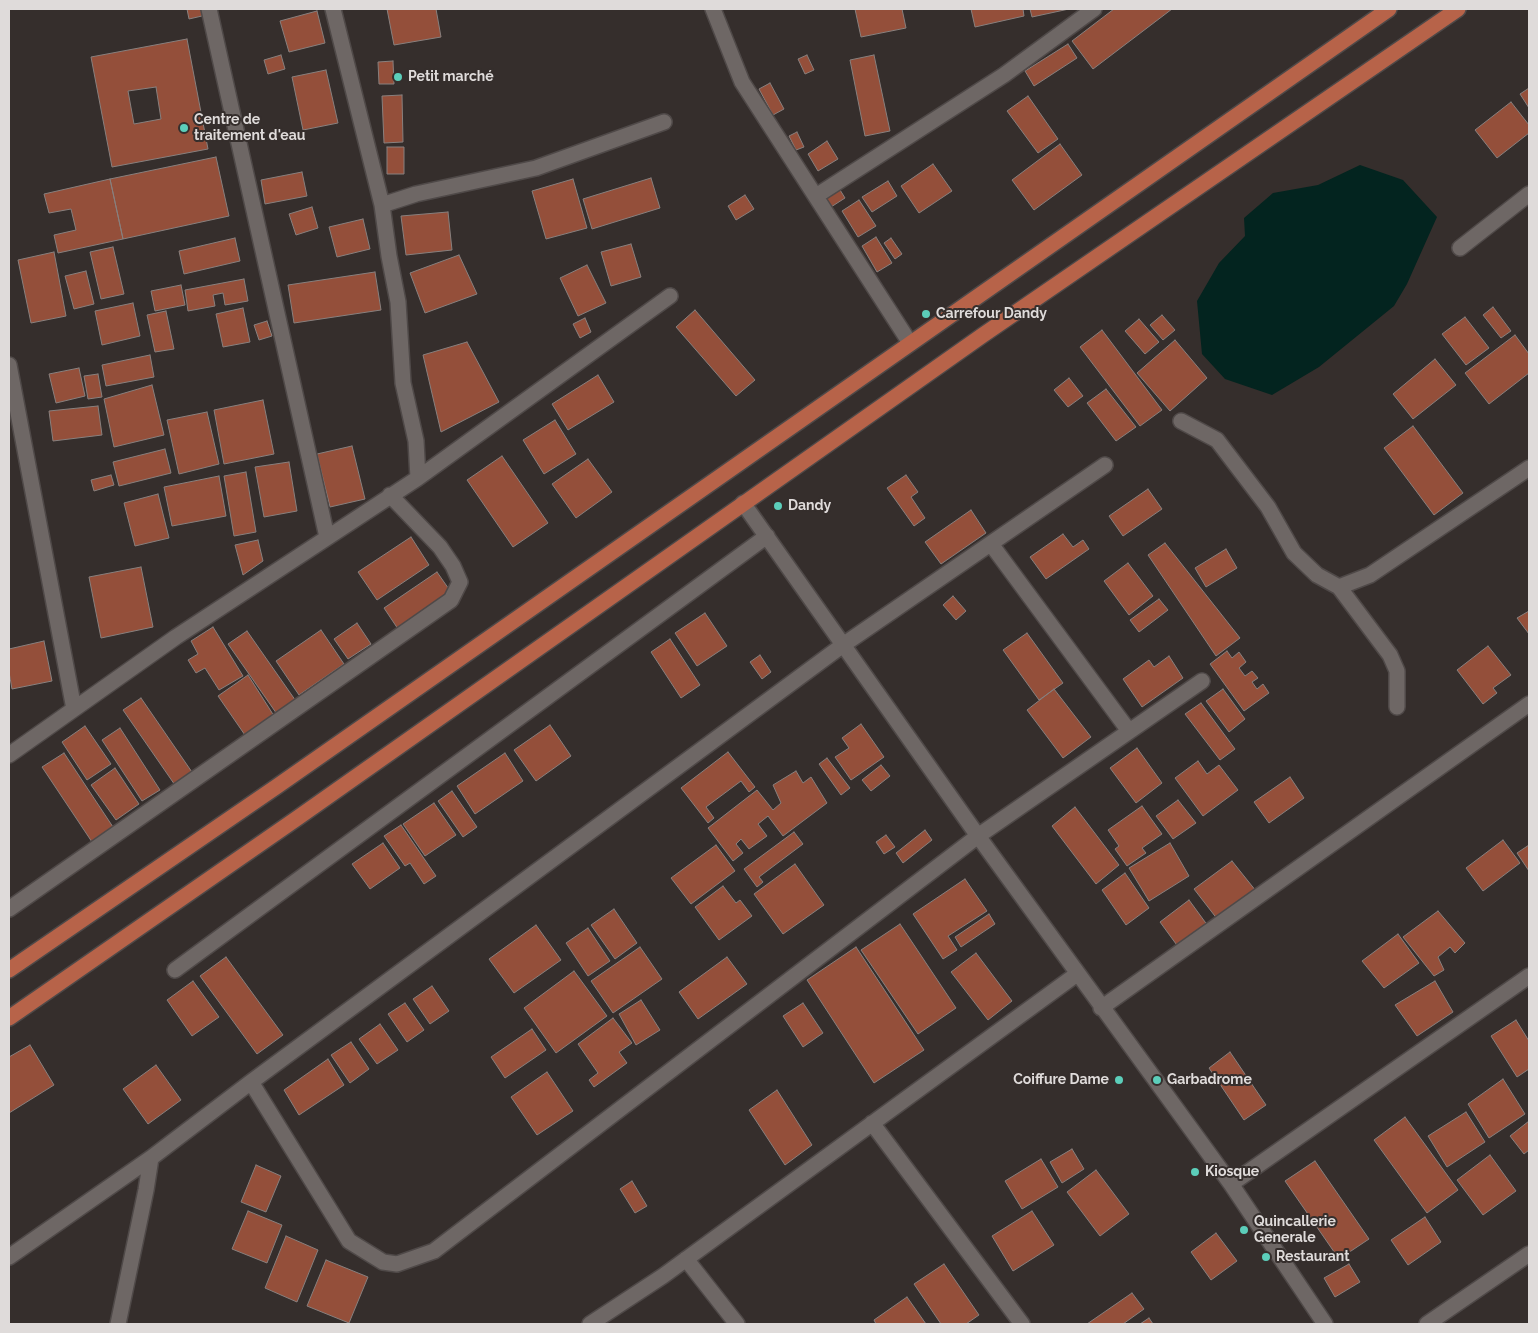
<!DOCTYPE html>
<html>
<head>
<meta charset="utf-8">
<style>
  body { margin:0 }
  #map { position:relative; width:1538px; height:1333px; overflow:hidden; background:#352e2c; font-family:Raleway,sans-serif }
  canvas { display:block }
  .frame { position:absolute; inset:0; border:10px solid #dfdbda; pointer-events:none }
</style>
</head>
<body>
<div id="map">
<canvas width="1538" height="1333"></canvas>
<div class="frame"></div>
</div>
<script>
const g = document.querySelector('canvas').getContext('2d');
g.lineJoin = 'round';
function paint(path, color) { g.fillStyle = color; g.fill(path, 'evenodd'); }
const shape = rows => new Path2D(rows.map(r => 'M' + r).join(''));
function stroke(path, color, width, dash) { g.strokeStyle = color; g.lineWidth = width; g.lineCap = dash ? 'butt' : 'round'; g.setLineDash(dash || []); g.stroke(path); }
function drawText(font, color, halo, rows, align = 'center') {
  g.font = font + ' Raleway,sans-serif'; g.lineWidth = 4; g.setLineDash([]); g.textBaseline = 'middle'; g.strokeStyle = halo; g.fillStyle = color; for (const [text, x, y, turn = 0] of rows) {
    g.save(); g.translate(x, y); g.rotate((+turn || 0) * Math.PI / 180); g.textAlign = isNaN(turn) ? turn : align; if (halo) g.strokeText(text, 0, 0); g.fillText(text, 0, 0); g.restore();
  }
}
paint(shape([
  [1360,165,1403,180,1437,217,1407,284,1394,306,1319,367,1272,395,1225,379,1202,354,1197,301,1219,263,1245,236,1244,218,1273,193,1318,185]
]), '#03241f');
const building = shape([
  [187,9,201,9,202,16,189,19,187,9],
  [387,9,436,9,441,37,394,45,387,9],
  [855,9,902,9,906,28,861,37,855,9],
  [971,9,1023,9,1024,16,975,27,971,9],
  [1030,9,1069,9,1032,17,1030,9],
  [1114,9,1172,9,1093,69,1072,41,1114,9],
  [317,11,325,43,289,52,280,21,317,11],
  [187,39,208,149,112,167,91,57,187,39],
  [156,87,161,119,134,124,128,91,156,87],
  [1068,44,1077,58,1034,86,1025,71,1068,44],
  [281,55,285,69,268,74,264,60,281,55],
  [807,55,814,70,805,74,798,59,807,55],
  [874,55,890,131,865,136,850,60,874,55],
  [393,61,394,84,379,84,378,62,393,61],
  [326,70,338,123,303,130,292,77,326,70],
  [770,83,784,109,773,115,759,89,770,83],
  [1529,88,1529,108,1520,94,1529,88],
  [402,95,403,142,384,143,382,96,402,95],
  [1028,96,1058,139,1038,153,1007,111,1028,96],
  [1511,102,1529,125,1529,133,1497,158,1475,130,1511,102],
  [797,132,804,147,796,150,789,136,797,132],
  [827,141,838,159,818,171,808,154,827,141],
  [1060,144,1082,175,1034,210,1012,180,1060,144],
  [387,147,404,147,404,174,387,174,387,147],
  [216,157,229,216,123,239,110,179,216,157],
  [933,164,952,191,919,213,901,186,933,164],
  [302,172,307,196,265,204,261,180,302,172],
  [651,178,660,208,592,229,583,199,651,178],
  [110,179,123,239,58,253,54,235,76,230,71,209,49,213,44,194,110,179],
  [573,179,587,228,546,239,532,191,573,179],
  [888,181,897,196,872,212,862,197,888,181],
  [837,185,845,198,831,207,823,195,837,185],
  [745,195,754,209,736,220,728,206,745,195],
  [859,200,876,226,858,237,842,211,859,200],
  [312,207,318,228,296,235,289,214,312,207],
  [448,212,452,250,406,255,401,216,448,212],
  [363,219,370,249,337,257,329,227,363,219],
  [876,237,892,263,877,272,862,246,876,237],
  [235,238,240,261,184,274,179,251,235,238],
  [891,238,902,254,895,259,884,243,891,238],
  [631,244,641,277,611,286,601,252,631,244],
  [113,247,124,294,101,299,90,252,113,247],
  [54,252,66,316,31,323,18,260,54,252],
  [459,255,477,294,425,313,410,273,459,255],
  [587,265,606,303,578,316,560,278,587,265],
  [86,271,94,304,74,309,65,276,86,271],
  [375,272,381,310,294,323,288,285,375,272],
  [244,279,248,301,225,305,223,293,213,295,215,306,188,311,185,290,244,279],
  [181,285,185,305,155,311,151,291,181,285],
  [133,303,140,336,102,345,95,311,133,303],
  [1493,307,1511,331,1501,338,1483,315,1493,307],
  [243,308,250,342,223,347,216,314,243,308],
  [695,310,755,380,736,396,676,327,695,310],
  [166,311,174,349,155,352,147,315,166,311],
  [1162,315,1175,330,1163,340,1150,325,1162,315],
  [1465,317,1489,348,1466,365,1442,334,1465,317],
  [585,318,591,332,580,338,573,324,585,318],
  [1139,319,1159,342,1145,354,1125,331,1139,319],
  [267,321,272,336,259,340,254,325,267,321],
  [1102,330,1162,410,1140,426,1080,347,1102,330],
  [1515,335,1529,354,1529,373,1489,404,1465,373,1515,335],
  [1175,340,1207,378,1170,411,1137,373,1175,340],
  [467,342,499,402,441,432,423,355,467,342],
  [150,355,154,377,106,386,102,365,150,355],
  [1435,359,1456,385,1413,419,1393,394,1435,359],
  [79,368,85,396,56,403,49,374,79,368],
  [98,374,102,397,88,399,84,376,98,374],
  [598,375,614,402,568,430,552,404,598,375],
  [1069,378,1083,396,1068,407,1054,390,1069,378],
  [152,385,164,435,114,447,104,399,152,385],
  [1106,389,1136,427,1116,441,1087,403,1106,389],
  [263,400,274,454,224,464,214,410,263,400],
  [98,406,102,435,53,441,49,411,98,406],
  [207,412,219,464,179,474,167,420,207,412],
  [555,420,576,454,544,474,523,440,555,420],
  [1413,426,1463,493,1434,515,1384,448,1413,426],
  [352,446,365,499,330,507,317,454,352,446],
  [165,449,171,473,119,486,113,462,165,449],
  [502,456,548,523,513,547,467,480,502,456],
  [588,459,612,492,576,518,552,484,588,459],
  [289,462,297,511,264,517,255,467,289,462],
  [246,472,256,532,234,536,224,476,246,472],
  [111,475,114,485,94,491,91,480,111,475],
  [906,475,918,492,911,497,925,518,914,526,887,488,906,475],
  [219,476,226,516,172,526,164,487,219,476],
  [1148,489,1162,509,1123,536,1109,516,1148,489],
  [158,494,169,538,135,546,124,503,158,494],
  [971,510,986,533,941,564,925,542,971,510],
  [1063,534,1073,547,1083,540,1089,549,1046,579,1030,557,1063,534],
  [411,537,429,565,377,600,358,572,411,537],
  [258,540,263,561,243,575,235,545,258,540],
  [1165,543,1240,638,1216,656,1148,555,1165,543],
  [1226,549,1237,568,1206,587,1195,568,1226,549],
  [1128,563,1153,596,1129,615,1104,581,1128,563],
  [141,567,153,627,101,638,89,577,141,567],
  [437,572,451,592,398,629,384,608,437,572],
  [953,596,966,611,956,620,943,605,953,596],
  [1159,599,1168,610,1139,632,1130,620,1159,599],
  [1529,611,1529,634,1517,618,1529,611],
  [705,613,727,646,697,666,675,633,705,613],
  [357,623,371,644,348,659,334,639,357,623],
  [213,627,243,676,219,690,205,668,196,673,188,660,198,654,191,641,213,627],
  [321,630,344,664,299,695,276,661,321,630],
  [247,631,298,704,279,717,228,644,247,631],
  [1027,633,1063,683,1039,700,1003,650,1027,633],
  [670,639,700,685,681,698,651,652,670,639],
  [44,641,52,681,12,689,9,672,9,649,44,641],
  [1488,646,1511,675,1493,688,1497,693,1483,704,1457,670,1488,646],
  [1227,651,1232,658,1239,652,1246,662,1239,668,1245,676,1252,671,1258,678,1252,682,1257,689,1263,684,1269,693,1244,711,1210,664,1227,651],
  [760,655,771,672,762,679,750,662,760,655],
  [1169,656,1183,678,1142,707,1123,679,1149,660,1154,667,1169,656],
  [248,675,276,719,247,738,218,696,248,675],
  [1054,689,1091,737,1063,758,1027,710,1054,689],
  [1223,689,1245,719,1229,732,1206,701,1223,689],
  [141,698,194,775,177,788,123,710,141,698],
  [1201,703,1235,749,1220,760,1185,714,1201,703],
  [861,724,884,757,851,780,835,757,849,748,842,738,861,724],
  [550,725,571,756,536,781,514,750,550,725],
  [85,726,111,764,87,780,62,742,85,726],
  [120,728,160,790,142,801,102,740,120,728],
  [1137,748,1162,783,1136,803,1110,768,1137,748],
  [728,752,755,787,749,792,741,781,706,807,714,818,708,823,681,788,728,752],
  [64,753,115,830,94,845,42,767,64,753],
  [505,753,523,781,475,814,457,786,505,753],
  [827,758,850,788,841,795,819,764,827,758],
  [1198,761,1207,774,1219,765,1238,790,1203,816,1175,778,1198,761],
  [881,765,890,776,871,791,862,780,881,765],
  [115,768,139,804,116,820,91,785,115,768],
  [796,771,803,783,811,777,827,803,783,836,768,816,758,824,767,836,749,849,741,839,736,844,743,853,733,861,708,828,757,790,773,810,781,803,773,785,796,771],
  [1290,777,1304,798,1269,823,1254,802,1290,777],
  [452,791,477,827,463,837,438,801,452,791],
  [1178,800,1196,823,1173,839,1156,816,1178,800],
  [434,803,456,835,425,856,403,824,434,803],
  [1142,806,1162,834,1142,848,1146,853,1127,866,1115,849,1119,846,1108,830,1142,806],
  [1075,807,1119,865,1096,884,1052,826,1075,807],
  [401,825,436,876,424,884,410,863,405,866,384,836,401,825],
  [925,830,932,840,903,863,896,853,925,830],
  [794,832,803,844,759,877,763,882,757,887,744,869,794,832],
  [886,835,895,847,884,854,876,842,886,835],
  [1503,840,1520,863,1483,891,1466,868,1503,840],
  [383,843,400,868,370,889,352,864,383,843],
  [1170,843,1189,876,1149,901,1129,868,1170,843],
  [716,845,735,871,691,904,671,878,716,845],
  [1529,845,1529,871,1517,853,1529,845],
  [1232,861,1256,891,1218,920,1194,889,1232,861],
  [795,864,824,905,783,934,754,894,795,864],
  [1125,873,1149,908,1126,925,1102,890,1125,873],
  [965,879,987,911,948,936,957,950,943,959,913,914,965,879],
  [723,886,736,903,740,900,752,916,719,940,695,907,723,886],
  [1189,900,1208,926,1179,948,1160,922,1189,900],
  [614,909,637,943,615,959,591,925,614,909],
  [1438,911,1465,943,1455,953,1450,947,1438,957,1444,970,1434,976,1403,937,1438,911],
  [989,914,995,924,961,947,955,937,989,914],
  [900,924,956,1008,918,1034,861,950,900,924],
  [536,925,561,960,514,993,489,959,536,925],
  [588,928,610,961,588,976,566,943,588,928],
  [1398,934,1419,963,1384,988,1362,961,1398,934],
  [640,947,662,979,613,1013,591,981,640,947],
  [856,947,924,1050,874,1083,807,980,856,947],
  [976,953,1012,1001,988,1020,951,972,976,953],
  [226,957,283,1035,257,1054,200,976,226,957],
  [727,957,747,984,698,1019,679,992,727,957],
  [574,971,607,1016,556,1053,524,1008,574,971],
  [193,981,219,1017,192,1036,167,1000,193,981],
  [1435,981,1453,1012,1417,1036,1395,1005,1435,981],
  [432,986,449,1011,430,1024,413,999,432,986],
  [641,1000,660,1030,636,1045,619,1014,641,1000],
  [405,1003,424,1030,407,1042,388,1014,405,1003],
  [803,1003,823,1033,803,1047,783,1016,803,1003],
  [613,1018,632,1043,619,1052,627,1063,594,1087,589,1080,598,1073,578,1044,613,1018],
  [1516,1020,1529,1041,1529,1069,1517,1077,1491,1036,1516,1020],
  [380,1024,398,1050,377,1064,359,1039,380,1024],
  [532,1029,546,1050,505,1078,491,1057,532,1029],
  [351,1042,369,1069,350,1083,331,1055,351,1042],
  [30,1045,54,1085,9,1113,9,1057,30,1045],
  [1230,1052,1266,1105,1244,1120,1209,1068,1230,1052],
  [328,1059,344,1085,299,1115,284,1090,328,1059],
  [156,1065,181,1100,148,1124,123,1089,156,1065],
  [547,1072,573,1111,537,1135,511,1097,547,1072],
  [1503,1079,1525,1114,1489,1138,1468,1104,1503,1079],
  [777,1090,812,1145,785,1165,749,1110,777,1090],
  [1466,1112,1485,1142,1447,1167,1428,1136,1466,1112],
  [1405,1117,1458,1190,1427,1213,1374,1140,1405,1117],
  [1529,1121,1529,1150,1524,1154,1510,1136,1529,1121],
  [1072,1149,1084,1169,1062,1183,1050,1162,1072,1149],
  [1490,1155,1516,1191,1483,1215,1457,1180,1490,1155],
  [1041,1159,1058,1187,1022,1209,1005,1181,1041,1159],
  [1315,1161,1369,1239,1339,1259,1285,1181,1315,1161],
  [256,1165,281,1176,266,1212,241,1202,256,1165],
  [1096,1170,1129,1214,1100,1236,1067,1192,1096,1170],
  [632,1181,647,1206,635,1213,620,1189,632,1181],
  [248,1211,282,1225,267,1263,232,1249,248,1211],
  [1032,1211,1054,1245,1013,1271,992,1236,1032,1211],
  [1425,1217,1441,1242,1408,1265,1391,1240,1425,1217],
  [1216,1233,1237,1261,1211,1280,1191,1252,1216,1233],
  [286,1236,318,1250,297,1302,265,1288,286,1236],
  [326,1260,368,1277,349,1323,307,1306,326,1260],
  [944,1264,979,1315,966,1324,941,1324,914,1284,944,1264],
  [1349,1264,1360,1282,1335,1297,1324,1278,1349,1264],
  [1132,1293,1144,1309,1123,1324,1087,1324,1132,1293],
  [907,1297,926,1324,876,1324,874,1320,907,1297],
  [1149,1318,1153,1324,1140,1324,1149,1318]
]);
paint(building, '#944f3a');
stroke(building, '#88807e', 1);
const minor = shape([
  [209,9,327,537],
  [333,9,382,205],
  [713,9,742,82,910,343],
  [816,196,1004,75,1094,9],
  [1460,248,1529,194],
  [9,365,74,709],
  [1181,421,1217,440,1268,507,1294,553,1317,575,1339,587,1370,575,1529,468],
  [418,478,416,441,403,383,398,302,389,256,382,205,416,194,536,168,664,122],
  [743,503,978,836,1231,1184,1325,1324],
  [991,544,1129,731],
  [1339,587,1390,655,1397,671,1397,707],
  [9,755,176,637,418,478,670,296],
  [9,909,451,600,460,582,453,566,440,547,390,495],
  [175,970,767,536],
  [1101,1008,1529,704],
  [251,1082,349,1241,383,1262,397,1264,434,1251,978,836,1202,681],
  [872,1123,1022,1324],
  [1231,1184,1529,976],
  [9,1257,151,1158,251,1082,843,645,1105,465],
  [686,1259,737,1324],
  [118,1324,146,1190,151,1158],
  [590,1324,663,1276,1077,974],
  [1427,1324,1529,1254]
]);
const primary = shape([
  [9,970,276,787,1389,9],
  [9,1018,296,819,983,335,1458,9]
]);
stroke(minor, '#4f4948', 18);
stroke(primary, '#4f4948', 18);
stroke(minor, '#6e6765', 15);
stroke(primary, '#b76349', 15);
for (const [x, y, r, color] of [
  [398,77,5,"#5cceba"],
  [184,128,5,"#5cceba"],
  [926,314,5,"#5cceba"],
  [778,506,5,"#5cceba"],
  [1119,1080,5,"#5cceba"],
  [1157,1080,5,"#5cceba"],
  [1195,1172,5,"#5cceba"],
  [1244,1230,5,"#5cceba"],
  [1266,1257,5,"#5cceba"]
]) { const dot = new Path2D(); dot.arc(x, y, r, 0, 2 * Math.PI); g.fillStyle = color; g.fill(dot); stroke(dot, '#352e2c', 2); }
drawText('bold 14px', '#dfdbda', '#352e2c', [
  ["Petit marché",408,77],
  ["Centre de",194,120],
  ["traitement d'eau",194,136],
  ["Carrefour Dandy",936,314],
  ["Dandy",788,506],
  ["Coiffure Dame",1109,1080,"right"],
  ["Garbadrome",1167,1080],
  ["Kiosque",1205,1172],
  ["Quincallerie",1254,1222],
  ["Generale",1254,1238],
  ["Restaurant",1276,1257]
], 'left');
</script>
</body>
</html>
